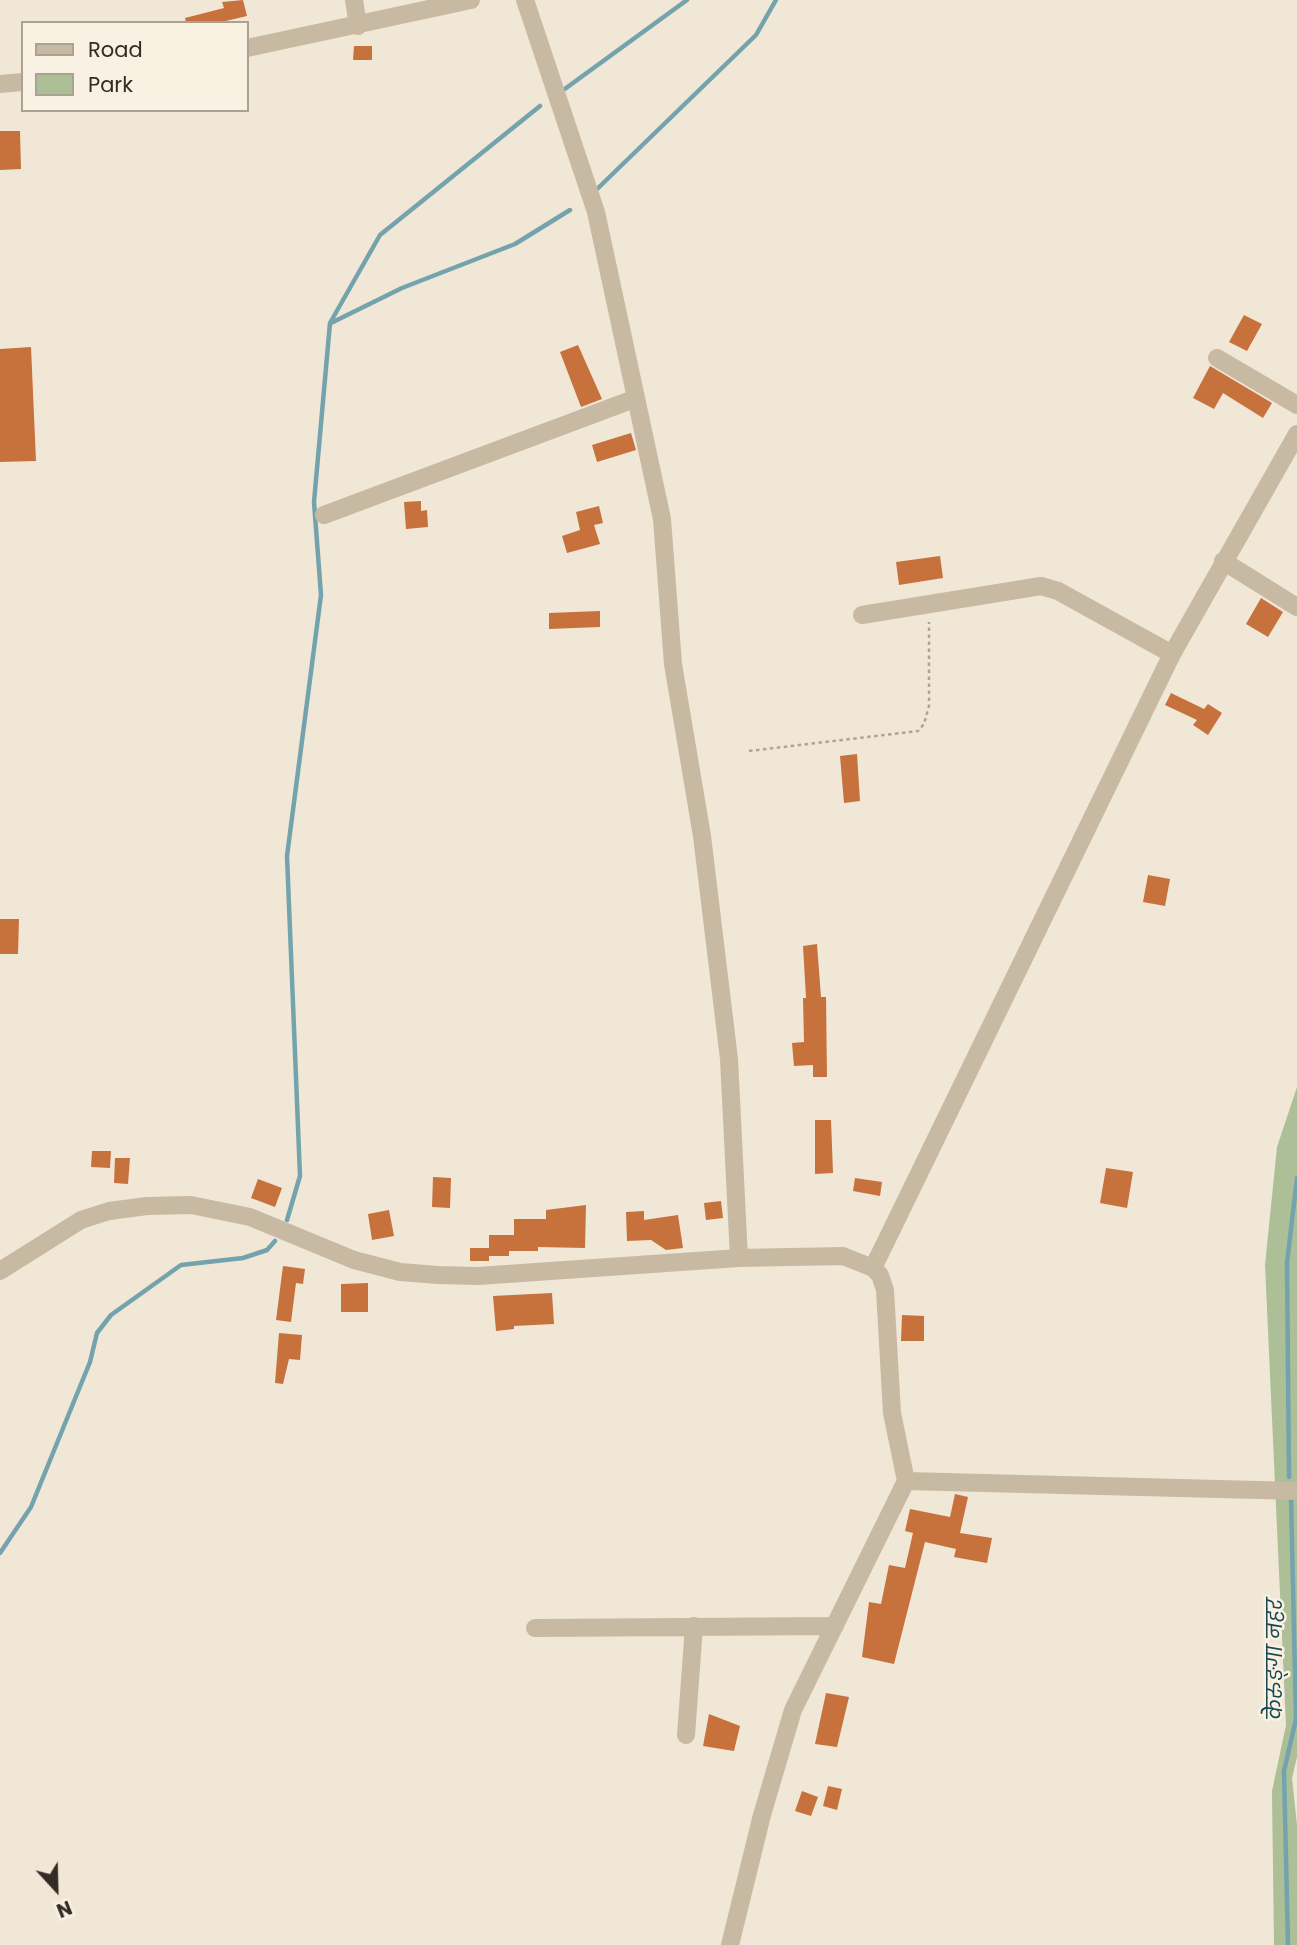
<!DOCTYPE html>
<html>
<head>
<meta charset="utf-8">
<style>
  body { margin:0 }
  #map { position:relative; width:1297px; height:1945px; overflow:hidden; background:#f0e7d6; font-family:Poppins,sans-serif }
  canvas { display:block }
  .legend { position:absolute; left:21px; top:21px; width:228px; height:91px; box-sizing:border-box; background:#f9f1e1; border:2px solid #aaa295; margin:0; padding:9px 12px; list-style:none; font-size:21px; color:#332b24 }
  .legend li { display:flex; align-items:center; gap:14px; height:35px }
  .legend b { width:35px; border:2px solid #aaa295 }
  .north { position:absolute; left:21px; top:1854px; width:70px; height:70px; -webkit-text-stroke:5px #f9f1e1; paint-order:stroke; rotate:158deg; font-size:19px; font-weight:700; line-height:28px; text-align:center; color:#332b24 }
  .north::after { content:''; display:block; margin:auto; width:24px; height:32px; background:#332b24; clip-path:polygon(50% 0,100% 100%,50% 72%,0 100%) }
</style>
</head>
<body>
<div id="map">
<canvas width="1297" height="1945"></canvas>
<ul class="legend">
<li><b style="height:9px;background:#c8b9a2"></b>Road</li>
<li><b style="height:19px;background:#acbf96"></b>Park</li>
</ul>
<div class="north">N</div>
</div>
<script>
const g = document.querySelector('canvas').getContext('2d');
g.lineJoin = 'round';
function paint(path, color) { g.fillStyle = color; g.fill(path, 'evenodd'); }
const shape = rows => new Path2D(rows.map(r => 'M' + r).join(''));
function stroke(path, color, width, dash) { g.strokeStyle = color; g.lineWidth = width; g.lineCap = dash ? 'butt' : 'round'; g.setLineDash(dash || []); g.stroke(path); }
function drawText(font, color, halo, rows, align = 'center') {
  g.font = font + ' Poppins,"Noto Sans Devanagari",sans-serif'; g.lineWidth = 5; g.setLineDash([]); g.textBaseline = 'middle'; g.strokeStyle = halo; g.fillStyle = color; for (const [text, x, y, turn = 0] of rows) {
    g.save(); g.translate(x, y); g.rotate((+turn || 0) * Math.PI / 180); g.textAlign = isNaN(turn) ? turn : align; if (halo) g.strokeText(text, 0, 0); g.fillText(text, 0, 0); g.restore();
  }
}
paint(shape([
  [1297,1087,1297,1757,1292,1778,1297,1825,1297,1945,1274,1945,1272,1791,1286,1725,1265,1265,1277,1147]
]), '#acbf96');
stroke(shape([
  [562,91,687,0],
  [594,192,756,35,776,0],
  [331,323,402,288,515,244,570,210],
  [287,1220,300,1176,287,856,321,595,314,502,330,323,380,235,540,106],
  [1289,1477,1287,1263,1297,1178],
  [0,1553,31,1507,90,1362,97,1333,111,1315,181,1265,243,1258,267,1250,275,1241],
  [1288,1945,1284,1771,1296,1719,1291,1498]
]), '#75a3ad', 4.5);
paint(shape([
  [243,0,247,16,217,23,186,23,185,18,224,8,222,2],
  [354,46,372,46,372,60,353,60],
  [0,131,20,131,21,169,0,170],
  [1244,315,1262,324,1247,351,1229,342],
  [578,345,602,399,581,407,560,352],
  [31,347,36,461,0,462,0,349],
  [1210,366,1272,403,1263,418,1223,393,1214,409,1193,398],
  [631,433,636,450,597,462,592,445],
  [421,501,421,511,427,510,428,527,406,529,404,502],
  [599,506,603,523,594,525,600,544,567,553,562,536,580,530,576,512],
  [940,556,943,578,899,585,896,562],
  [1261,598,1283,612,1268,637,1246,624],
  [600,611,600,627,549,629,549,613],
  [1171,693,1204,709,1208,704,1222,713,1208,735,1193,725,1197,720,1165,705],
  [857,754,860,801,844,803,840,756],
  [1148,875,1170,879,1165,906,1143,902],
  [0,919,19,919,18,954,0,954],
  [817,944,821,997,826,997,827,1077,813,1077,813,1065,794,1066,792,1043,804,1042,803,998,806,998,803,946],
  [815,1120,831,1120,833,1173,815,1174],
  [92,1151,111,1151,110,1168,91,1167],
  [115,1158,130,1158,128,1184,114,1183],
  [1106,1168,1133,1172,1127,1208,1100,1203],
  [433,1177,451,1178,450,1208,432,1207],
  [855,1178,882,1182,880,1196,853,1191],
  [258,1179,282,1188,275,1207,251,1198],
  [721,1201,723,1218,706,1220,704,1203],
  [586,1205,585,1248,538,1247,538,1251,509,1251,509,1256,489,1256,489,1235,514,1235,514,1219,546,1219,546,1210],
  [389,1210,394,1236,372,1240,368,1214],
  [644,1211,644,1220,678,1215,683,1248,666,1250,651,1240,627,1241,626,1212],
  [470,1248,489,1248,489,1261,470,1261],
  [283,1266,305,1269,303,1284,296,1283,291,1322,276,1320],
  [368,1283,368,1312,341,1312,341,1284],
  [552,1293,554,1324,514,1326,514,1329,496,1331,493,1296],
  [902,1315,924,1316,924,1341,901,1341],
  [279,1333,302,1335,300,1360,289,1359,283,1384,275,1383],
  [955,1494,968,1497,960,1533,992,1538,987,1563,954,1557,956,1549,925,1542,894,1664,862,1657,869,1602,881,1604,889,1565,905,1568,913,1533,905,1531,910,1509,950,1517],
  [826,1693,849,1697,837,1747,815,1744],
  [709,1714,740,1726,734,1751,703,1746],
  [828,1786,842,1789,837,1810,823,1806],
  [802,1791,818,1797,811,1816,795,1811]
]), '#c7713d');
stroke(shape([
  [749,751,918,731,924,724,929,706,929,622]
]), '#b4a38c', 2.5, [3.5, 3.5]);
stroke(shape([
  [354,0,358,26],
  [525,0,596,212,662,519,673,664,702,836,729,1059,739,1258],
  [247,48,471,0],
  [0,84,23,82],
  [1217,358,1297,405],
  [324,515,634,399],
  [1223,561,1297,607],
  [862,615,1041,586,1058,591,1172,654],
  [873,1268,1172,654,1297,434],
  [0,1271,81,1220,109,1211,147,1206,191,1205,250,1217,354,1260,400,1272,438,1275,478,1276,739,1258,843,1256,873,1268,880,1275,885,1290,892,1413,906,1481,1297,1491],
  [535,1628,835,1626],
  [686,1735,694,1626],
  [730,1945,762,1815,793,1710,906,1481]
]), '#c8b9a2', 18);
drawText('italic 21px', '#1a4854', '#f9f1e1', [
  ["केेरुङ्गा नहर",1277,1659,-90]
]);
</script>
</body>
</html>
